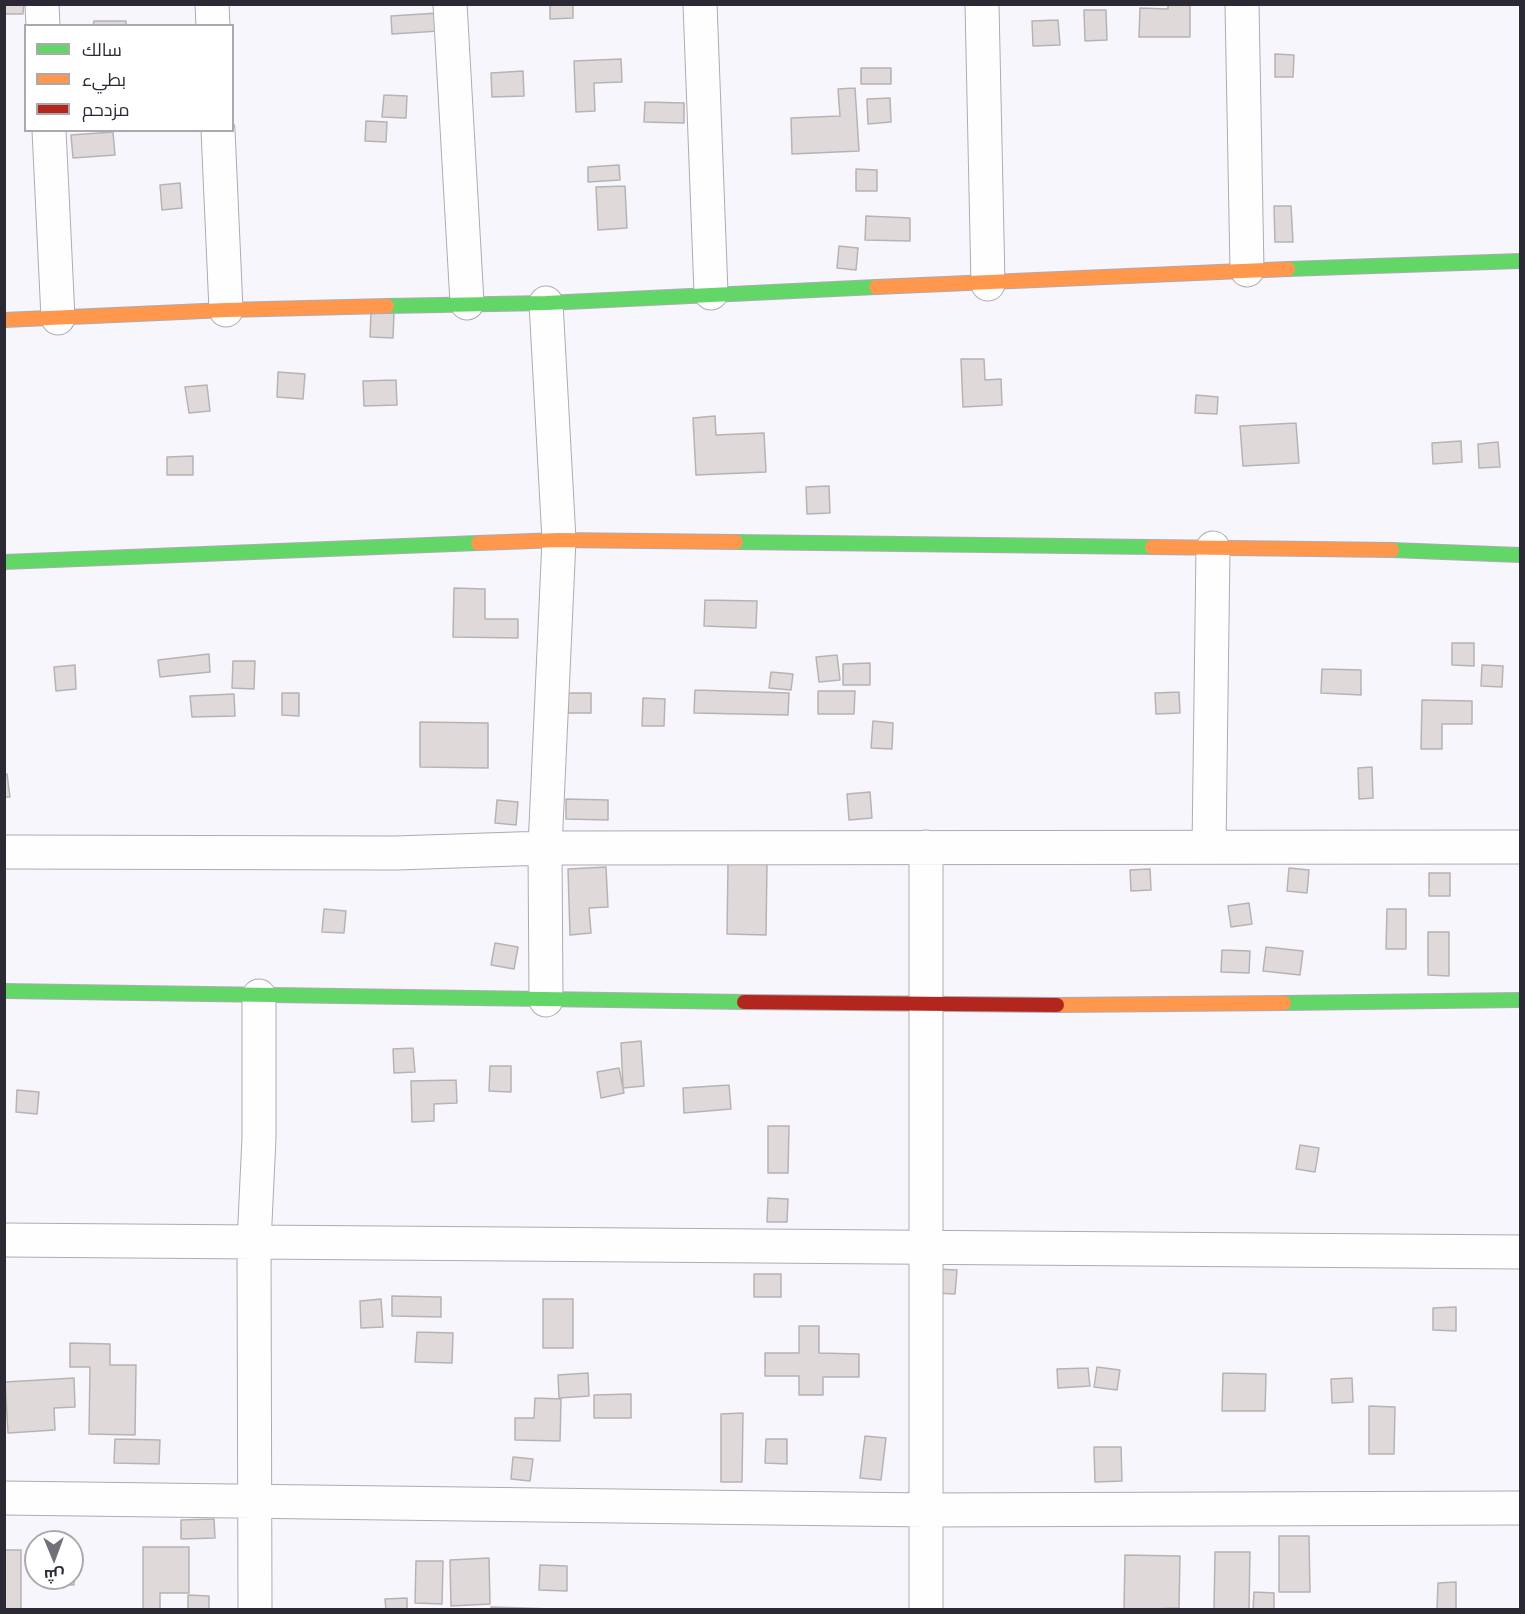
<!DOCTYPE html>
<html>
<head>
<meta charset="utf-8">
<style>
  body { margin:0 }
  #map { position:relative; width:1525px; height:1614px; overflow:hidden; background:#f7f6fc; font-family:"Archivo Narrow",Cairo,sans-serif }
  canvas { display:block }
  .frame { position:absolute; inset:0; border:6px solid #2b2a34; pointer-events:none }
  .legend { position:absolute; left:24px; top:24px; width:210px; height:108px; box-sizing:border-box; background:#fff; border:2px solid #aaaaae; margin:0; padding:8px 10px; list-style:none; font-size:18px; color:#2b2a34 }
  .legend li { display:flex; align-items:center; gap:12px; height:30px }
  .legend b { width:30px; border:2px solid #aaaaae }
  .north { position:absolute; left:24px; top:1530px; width:60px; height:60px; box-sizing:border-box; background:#fff; border:2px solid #aaaaae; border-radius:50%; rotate:179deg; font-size:16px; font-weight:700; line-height:24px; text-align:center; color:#2b2a34 }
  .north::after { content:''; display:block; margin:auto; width:21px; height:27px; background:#72717a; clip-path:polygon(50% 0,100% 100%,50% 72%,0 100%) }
</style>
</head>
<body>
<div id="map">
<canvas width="1525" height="1614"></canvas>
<div class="frame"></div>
<ul class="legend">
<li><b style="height:8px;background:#63d668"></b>سالك</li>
<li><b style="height:8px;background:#ff974d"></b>بطيء</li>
<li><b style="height:8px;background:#b3261e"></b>مزدحم</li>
</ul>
<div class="north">ش</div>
</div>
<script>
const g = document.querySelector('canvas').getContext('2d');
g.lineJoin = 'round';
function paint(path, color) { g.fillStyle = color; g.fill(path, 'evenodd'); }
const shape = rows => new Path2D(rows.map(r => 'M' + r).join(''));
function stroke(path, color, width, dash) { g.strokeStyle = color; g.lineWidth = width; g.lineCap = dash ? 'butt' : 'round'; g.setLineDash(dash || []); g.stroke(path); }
const building = shape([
  [4,4,24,4,23,14,4,14,4,4],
  [550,4,573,4,573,18,550,19,550,4],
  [1168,4,1190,4,1190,37,1139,37,1140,8,1168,9,1168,4],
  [1084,10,1106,10,1107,40,1085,41,1084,10],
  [438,13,439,31,392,34,391,16,438,13],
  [1058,20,1060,45,1033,46,1032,21,1058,20],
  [94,21,126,21,126,26,93,26,94,21],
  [1275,54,1294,55,1293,77,1275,77,1275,54],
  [621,59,622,82,594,83,595,111,576,112,574,61,621,59],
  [861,68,891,68,891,84,861,84,861,68],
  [523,71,524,96,492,97,491,73,523,71],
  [855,88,859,151,792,154,791,118,840,116,838,89,855,88],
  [384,95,407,96,406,118,382,117,384,95],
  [890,98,891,122,868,124,867,99,890,98],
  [645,102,684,103,684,123,644,122,645,102],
  [366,121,387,122,386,142,365,141,366,121],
  [113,132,115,155,73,158,71,135,113,132],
  [619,165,620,180,588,182,588,167,619,165],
  [856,169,877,170,877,191,856,191,856,169],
  [180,183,182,208,162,210,160,185,180,183],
  [625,186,627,228,598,230,596,187,625,186],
  [1274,206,1291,206,1293,242,1275,242,1274,206],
  [866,216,910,218,910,241,865,240,866,216],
  [839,246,858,248,856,270,837,268,839,246],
  [371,312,394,312,393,338,370,337,371,312],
  [961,359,984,359,985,380,1001,379,1002,405,963,407,961,359],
  [278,372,305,374,303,399,277,397,278,372],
  [396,380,397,405,364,406,363,381,396,380],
  [207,385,210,411,189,413,185,387,207,385],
  [1196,395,1218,397,1217,414,1195,413,1196,395],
  [715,416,716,435,764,433,766,472,696,475,693,418,715,416],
  [1296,423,1299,463,1243,466,1240,426,1296,423],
  [1461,441,1462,462,1433,464,1432,443,1461,441],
  [1498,442,1500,467,1479,468,1478,444,1498,442],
  [193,456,193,475,167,475,167,457,193,456],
  [829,486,830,513,807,514,806,487,829,486],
  [454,588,485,589,485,619,518,619,518,638,453,637,454,588],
  [705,600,757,601,756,628,704,626,705,600],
  [1452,643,1474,643,1474,666,1452,665,1452,643],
  [209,654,210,672,160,677,158,660,209,654],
  [837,655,840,680,819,682,816,657,837,655],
  [233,661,255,661,254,689,232,688,233,661],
  [870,663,870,685,843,685,843,664,870,663],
  [75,665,76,689,56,691,54,667,75,665],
  [1482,665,1503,666,1502,687,1481,686,1482,665],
  [1322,669,1361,670,1361,695,1321,693,1322,669],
  [771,672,793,674,791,690,769,688,771,672],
  [695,690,789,693,788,715,694,713,695,690],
  [818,691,855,691,854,714,818,714,818,691],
  [1179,692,1180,713,1156,714,1155,693,1179,692],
  [282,693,299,693,299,716,282,715,282,693],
  [568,693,591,693,591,713,568,713,568,693],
  [234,694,235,716,192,717,190,696,234,694],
  [643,698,665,699,664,726,642,726,643,698],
  [1422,700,1472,701,1472,724,1442,724,1442,749,1421,749,1422,700],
  [873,721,893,723,892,749,871,748,873,721],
  [420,722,488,723,488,768,420,767,420,722],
  [1372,767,1373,798,1359,799,1358,768,1372,767],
  [7,774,10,797,4,797,4,775,7,774],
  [870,792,872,818,849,820,847,794,870,792],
  [566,799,608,800,608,820,566,819,566,799],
  [497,800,518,802,516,825,495,823,497,800],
  [728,864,767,864,766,935,727,934,728,864],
  [606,867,608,907,589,908,591,933,570,935,568,869,606,867],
  [1289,868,1309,870,1307,893,1287,891,1289,868],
  [1150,869,1151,890,1131,891,1130,870,1150,869],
  [1429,873,1450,873,1450,896,1429,896,1429,873],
  [1249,903,1252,924,1231,927,1228,906,1249,903],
  [324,909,346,911,344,933,322,932,324,909],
  [1387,909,1406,909,1406,949,1386,949,1387,909],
  [1428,932,1449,932,1449,976,1428,975,1428,932],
  [495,943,518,947,514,969,491,965,495,943],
  [1266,947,1303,951,1300,975,1263,971,1266,947],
  [1222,950,1250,951,1249,973,1221,972,1222,950],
  [641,1041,644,1086,623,1088,621,1043,641,1041],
  [413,1048,415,1072,394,1073,393,1049,413,1048],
  [490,1066,511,1066,511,1092,489,1091,490,1066],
  [619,1068,624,1093,601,1098,597,1072,619,1068],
  [456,1080,457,1103,434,1104,434,1121,412,1122,411,1081,456,1080],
  [729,1085,731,1109,684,1113,683,1088,729,1085],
  [17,1090,39,1092,37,1114,16,1112,17,1090],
  [768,1126,789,1126,788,1173,768,1173,768,1126],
  [1300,1145,1319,1148,1315,1172,1296,1169,1300,1145],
  [768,1198,788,1199,787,1222,767,1222,768,1198],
  [936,1269,957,1270,955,1294,934,1293,936,1269],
  [754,1274,781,1274,781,1297,754,1297,754,1274],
  [392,1296,441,1297,441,1317,392,1316,392,1296],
  [381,1299,383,1327,361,1328,360,1301,381,1299],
  [543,1299,573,1299,573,1348,543,1348,543,1299],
  [1456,1307,1456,1331,1433,1330,1433,1308,1456,1307],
  [799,1326,819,1326,819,1353,859,1354,859,1377,823,1377,823,1395,799,1395,799,1376,765,1376,765,1353,799,1353,799,1326],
  [417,1332,453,1333,452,1363,415,1362,417,1332],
  [70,1343,110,1344,110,1365,136,1365,135,1435,89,1434,90,1367,70,1367,70,1343],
  [1097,1367,1120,1370,1117,1390,1094,1387,1097,1367],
  [1088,1368,1090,1386,1058,1388,1057,1369,1088,1368],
  [588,1373,589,1396,559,1398,558,1375,588,1373],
  [1223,1373,1266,1374,1265,1411,1222,1411,1223,1373],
  [74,1378,75,1407,54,1408,55,1430,8,1433,5,1382,74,1378],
  [1352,1378,1353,1402,1332,1403,1331,1379,1352,1378],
  [631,1394,631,1418,594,1418,594,1395,631,1394],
  [535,1398,561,1399,560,1441,515,1440,515,1418,534,1418,535,1398],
  [1369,1406,1395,1407,1394,1454,1369,1454,1369,1406],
  [743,1413,742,1482,721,1482,721,1414,743,1413],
  [865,1436,886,1438,881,1480,860,1478,865,1436],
  [115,1439,160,1440,159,1464,114,1463,115,1439],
  [766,1439,787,1439,787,1464,765,1463,766,1439],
  [1094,1447,1121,1447,1122,1481,1095,1482,1094,1447],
  [513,1457,533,1459,530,1481,511,1479,513,1457],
  [214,1519,215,1538,181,1539,181,1520,214,1519],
  [1279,1536,1309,1536,1310,1592,1279,1592,1279,1536],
  [72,1545,75,1546,74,1585,40,1584,40,1578,72,1578,72,1545],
  [143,1547,189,1547,189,1593,160,1593,160,1610,143,1610,143,1547],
  [4,1550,21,1550,21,1610,4,1610,4,1550],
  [1215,1552,1250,1552,1249,1610,1214,1610,1215,1552],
  [1125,1555,1180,1556,1179,1608,1124,1610,1125,1555],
  [489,1558,490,1604,451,1606,450,1560,489,1558],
  [416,1561,443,1561,442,1604,415,1603,416,1561],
  [540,1565,567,1566,567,1591,539,1590,540,1565],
  [1456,1582,1456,1610,1437,1610,1438,1583,1456,1582],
  [1254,1592,1274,1593,1274,1610,1253,1610,1254,1592],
  [188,1595,209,1596,209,1610,188,1610,188,1595],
  [407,1598,407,1610,386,1610,385,1599,407,1598],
  [491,1607,553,1609,491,1610,491,1607]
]);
paint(building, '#dfd9da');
stroke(building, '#b8b3b3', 1.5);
const street = shape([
  [42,4,43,26],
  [212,4,213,26],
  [450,4,467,303],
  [700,4,711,293],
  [982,4,988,284],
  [1242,4,1247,270],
  [49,130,58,318],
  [218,130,226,310],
  [926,847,926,1610],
  [1209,847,1213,548],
  [4,852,396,853,545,848,1520,847],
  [546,1000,545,848,559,540,546,303],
  [4,1240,1520,1252],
  [4,1498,926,1510,1520,1508],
  [255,1610,254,1243,259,1138,259,996]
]);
const fast = shape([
  [1288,269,1520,261],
  [387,306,546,303,876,287],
  [736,542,1152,547],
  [1392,550,1520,555],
  [4,562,478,543],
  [4,991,744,1002],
  [1284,1003,1520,1000]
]);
const slow = shape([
  [876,287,1288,269],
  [4,320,226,310,387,306],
  [478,543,559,540,736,542],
  [1152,547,1392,550],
  [1057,1005,1284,1003]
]);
const jam = shape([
  [744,1002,1057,1005]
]);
stroke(street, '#adabb3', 35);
stroke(fast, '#adabb3', 16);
stroke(slow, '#adabb3', 16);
stroke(jam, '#adabb3', 16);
stroke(street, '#fefeff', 33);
stroke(fast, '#63d668', 14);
stroke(slow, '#ff974d', 14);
stroke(jam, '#b3261e', 14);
</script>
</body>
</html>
